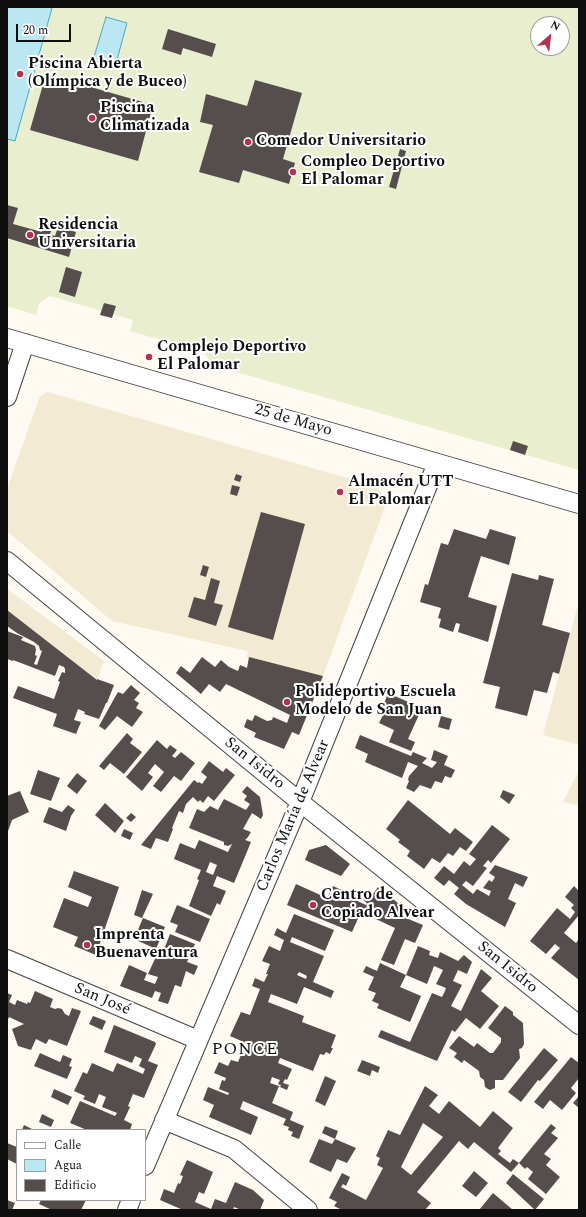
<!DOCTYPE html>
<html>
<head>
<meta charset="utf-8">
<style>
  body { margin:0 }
  #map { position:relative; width:586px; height:1217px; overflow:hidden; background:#fef9f1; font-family:Spectral,serif }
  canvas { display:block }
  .frame { position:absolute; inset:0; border:8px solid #0f0f0f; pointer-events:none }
  .legend { position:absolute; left:16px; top:1129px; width:130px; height:72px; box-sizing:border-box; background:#fff; border:1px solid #9f9f9f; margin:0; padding:5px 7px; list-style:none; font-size:12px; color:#0f0f0f }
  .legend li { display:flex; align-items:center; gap:8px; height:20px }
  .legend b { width:20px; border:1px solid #9f9f9f }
  .north { position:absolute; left:530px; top:16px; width:40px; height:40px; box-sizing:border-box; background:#fff; border:1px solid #9f9f9f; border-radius:50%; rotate:28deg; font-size:11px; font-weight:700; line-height:16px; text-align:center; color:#0f0f0f }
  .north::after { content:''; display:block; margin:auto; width:14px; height:18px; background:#b43151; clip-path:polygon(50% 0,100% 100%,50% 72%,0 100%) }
  .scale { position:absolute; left:16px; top:24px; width:55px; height:18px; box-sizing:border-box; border:2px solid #0f0f0f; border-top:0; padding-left:5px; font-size:12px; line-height:14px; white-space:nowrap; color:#0f0f0f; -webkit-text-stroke:3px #fff; paint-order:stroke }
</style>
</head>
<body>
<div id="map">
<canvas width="586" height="1217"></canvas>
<div class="frame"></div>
<ul class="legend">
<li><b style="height:5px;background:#fff"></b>Calle</li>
<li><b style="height:11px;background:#bae7f1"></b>Agua</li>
<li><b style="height:11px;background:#564e4c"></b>Edificio</li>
</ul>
<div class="north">N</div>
<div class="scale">20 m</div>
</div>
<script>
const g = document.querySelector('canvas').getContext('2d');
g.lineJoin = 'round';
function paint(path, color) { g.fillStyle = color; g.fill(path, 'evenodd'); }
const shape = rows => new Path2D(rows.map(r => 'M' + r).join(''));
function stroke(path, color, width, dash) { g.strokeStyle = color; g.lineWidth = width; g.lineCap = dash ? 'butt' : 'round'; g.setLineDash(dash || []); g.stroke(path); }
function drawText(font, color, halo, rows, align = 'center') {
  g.font = font + ' Spectral,serif'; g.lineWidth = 4; g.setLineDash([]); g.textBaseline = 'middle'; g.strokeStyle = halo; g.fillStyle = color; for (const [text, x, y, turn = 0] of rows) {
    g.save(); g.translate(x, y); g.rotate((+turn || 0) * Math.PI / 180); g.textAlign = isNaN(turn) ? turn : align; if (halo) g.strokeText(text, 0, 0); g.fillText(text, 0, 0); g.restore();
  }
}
paint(shape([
  [48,392,378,487,386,504,323,676,247,657,248,651,112,621,7,531,7,489,40,396],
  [7,589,104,661,97,680,7,610],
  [579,601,579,745,543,735],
  [579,770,579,805,563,802]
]), '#f2ead3');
paint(shape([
  [7,7,579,7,579,470,212,365,204,352,130,331,133,320,102,311,50,296,39,303,36,315,7,306],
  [538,24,562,24,562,48,538,48]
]), '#e9eece');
const water = shape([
  [7,7,47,7,52,8,15,141,7,139,7,7],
  [106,17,127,23,115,67,93,60,106,17]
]);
paint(water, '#bae7f1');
stroke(water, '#46a9c3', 1);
paint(shape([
  [168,29,216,44,212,57,183,48,181,55,162,49],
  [46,74,153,105,138,161,30,130],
  [255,80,302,93,283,159,295,163,289,184,243,170,239,183,199,172,213,125,200,122,206,94,247,106],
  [400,149,406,151,396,189,389,187],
  [7,205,18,208,13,224,42,232,42,229,51,231,50,234,55,236,58,227,76,232,69,257,7,238],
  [66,267,82,272,75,297,59,292],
  [104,303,116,306,112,318,100,315],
  [513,441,528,446,525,455,510,450],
  [236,474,242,476,240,482,234,480],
  [232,485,240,487,237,496,230,494],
  [261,512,305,524,273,640,228,627],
  [454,529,486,539,490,529,516,537,509,565,481,556,468,597,497,606,488,642,458,632,460,624,456,623,453,632,439,627,441,619,438,618,441,608,420,602,425,584,428,585,441,543,448,545],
  [203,565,209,567,206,577,200,575],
  [512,573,538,580,539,575,554,579,542,625,570,633,559,674,553,672,547,693,534,690,527,716,495,708,500,687,483,683],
  [211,578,220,581,214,603,223,605,216,626,188,617,194,597,205,600],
  [7,610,97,680,97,679,114,685,107,703,106,703,99,719,84,714,85,712,78,709,74,720,81,722,76,734,53,726,57,714,13,698,18,686,54,699,60,682,58,681,62,672,65,673,65,669,64,667,59,665,55,676,13,660,13,661,7,659,7,631,23,637,21,640,35,646,36,650,35,655,37,656,34,664,37,665,42,651,40,650,39,646,34,642,17,633,7,626],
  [202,657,215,667,221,660,229,667,238,671,240,665,247,668,249,657,323,676,299,735,292,732,284,749,254,737,256,733,244,727,247,719,252,721,255,715,267,721,272,720,273,717,287,723,290,715,226,684,220,692,209,684,201,694,176,673,181,666,190,673],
  [131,685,140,693,134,700,139,703,136,708,143,712,132,727,117,716,105,730,99,726,115,697,118,692,123,694],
  [388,693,422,708,408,739,415,742,411,751,389,742,394,730,379,723,383,715,380,714],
  [441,716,452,719,449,730,438,727],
  [127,733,133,739,130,743,142,752,124,774,110,763,104,770,99,766],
  [360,735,411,756,413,752,427,758,422,763,432,768,437,762,431,760,434,750,448,756,444,765,455,770,451,778,445,776,442,783,435,781,431,789,420,785,414,792,406,788,409,781,408,780,409,776,418,766,408,762,402,778,365,762,368,754,355,748],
  [157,740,167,749,170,745,177,750,172,756,175,758,181,752,195,763,181,781,174,776,161,792,153,786,164,772,155,764,148,773,153,777,142,791,126,777],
  [209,761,223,772,226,768,235,775,214,801,208,796,203,803,200,800,198,802,193,797,186,804,183,813,179,811,172,828,173,829,168,842,156,838,151,849,141,845,194,780,198,783,199,782,202,784,207,777,201,772],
  [38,770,60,778,51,801,30,794],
  [77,773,87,781,77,794,67,786],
  [247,786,260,797,263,815,261,819,252,813,243,829,251,832,248,837,245,840,251,842,234,883,217,876,213,886,226,891,220,905,217,903,211,916,189,906,199,880,197,879,201,870,174,859,180,843,195,849,199,840,228,852,232,844,228,846,224,845,224,842,189,828,197,809,204,812,210,806,218,810,224,799,246,810,250,804,244,800,247,796,242,792],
  [210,862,217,865,213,875,206,872],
  [503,790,515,795,509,804,500,797],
  [20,791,29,812,12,820,7,834,7,796],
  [408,800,450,834,455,828,473,842,466,851,460,847,453,856,448,853,440,863,432,858,424,869,407,856,410,851,398,842,400,840,386,829],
  [105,803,124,821,115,833,95,815],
  [68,805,75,810,71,816,66,831,43,822,49,807,62,812],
  [131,813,136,817,131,822,126,818],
  [492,825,510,839,491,863,488,860,483,866,487,868,473,886,466,881,462,885,473,894,477,889,489,896,491,891,483,888,489,880,492,882,495,877,489,873,495,865,528,877,523,887,515,883,508,899,516,903,505,927,466,904,454,894,459,888,449,880,444,886,434,878,444,866,454,874,464,861,470,866,476,859,469,854],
  [124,829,133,833,130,840,121,836],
  [326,845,350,864,341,876,305,860,309,850],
  [74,871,119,887,96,955,74,946,78,937,53,927,64,898,88,907,92,897,68,887],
  [296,884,327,898,333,886,354,896,353,899,366,905,367,903,362,899,368,890,373,894,378,887,404,908,401,916,423,925,415,943,405,939,394,965,381,960,395,928,361,912,352,932,287,905],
  [574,886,579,891,579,915,564,933,576,943,579,939,579,980,551,958,560,948,555,944,546,954,530,941,557,908,570,919,575,912,571,908,574,905,565,897],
  [142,890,153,894,142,918,134,915],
  [177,905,210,919,200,942,175,932,178,925,170,922],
  [294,914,334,930,325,951,292,937,290,942,324,956,313,982,334,991,331,998,304,987,297,1004,271,994,268,1002,304,1016,302,1022,336,1035,331,1048,333,1048,330,1054,326,1052,324,1055,320,1054,313,1071,280,1058,278,1063,292,1069,287,1080,285,1079,283,1083,289,1085,287,1090,280,1087,281,1085,278,1084,280,1080,272,1077,270,1083,279,1086,272,1103,293,1112,290,1120,304,1126,299,1139,291,1136,293,1132,288,1130,289,1127,283,1125,286,1119,243,1101,240,1109,258,1117,251,1135,209,1117,214,1105,203,1100,208,1087,228,1095,229,1093,219,1089,222,1080,225,1081,226,1078,214,1073,219,1062,228,1066,231,1060,238,1062,246,1043,230,1036,241,1012,250,1015,260,989,252,986,255,978,264,982,268,974,266,974,270,964,262,961,269,946,280,951,284,940,274,935,277,928,286,933],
  [299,972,307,976,306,979,297,975],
  [143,918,165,927,156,949,134,939],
  [170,934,195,944,187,962,198,966,194,975,186,971,181,987,175,985,168,1004,158,1001,161,993,155,991,152,998,120,986,129,965,147,973,144,980,155,984,158,977,148,974,159,950,163,952],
  [418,946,430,951,429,955,438,958,440,952,458,961,464,955,472,962,467,974,458,970,453,981,462,985,451,1006,461,1011,481,969,492,978,481,991,499,1006,480,1029,466,1018,455,1032,452,1030,437,1061,378,1037,381,1030,410,1042,432,993,442,997,445,991,446,988,436,984,443,970,434,966,427,984,406,975],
  [380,963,406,975,400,987,421,996,410,1022,377,1008,379,1004,372,1001,376,993,368,990,374,977,363,972,366,966,377,971],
  [35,991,53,999,50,1007,55,1009,58,1008,62,1009,65,1014,69,1016,72,1008,81,1011,67,1046,49,1039,46,1044,36,1039,31,1050,18,1046,12,1029,24,1024,9,1017,7,1022,7,993,12,995,9,1002,15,1005,17,1000,27,1004,28,1002,30,1003],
  [505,1006,513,1012,513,1015,523,1023,524,1044,522,1048,519,1049,520,1058,503,1080,495,1080,495,1088,490,1090,488,1089,485,1087,484,1080,480,1077,479,1071,464,1060,462,1063,454,1057,457,1053,449,1048,459,1036,474,1047,477,1043,490,1053,493,1053,501,1042,501,1038,488,1028],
  [93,1016,106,1021,102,1030,89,1024],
  [114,1025,155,1042,156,1044,148,1061,158,1065,144,1098,133,1094,128,1106,130,1107,124,1120,132,1124,130,1130,87,1130,70,1123,80,1101,115,1116,117,1113,102,1107,106,1097,99,1094,95,1104,83,1099,85,1096,74,1091,83,1072,87,1074,92,1063,113,1072,117,1063,143,1074,145,1069,139,1066,142,1059,135,1056,132,1063,104,1052],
  [544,1048,558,1060,540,1081,538,1080,521,1102,508,1092],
  [40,1053,60,1062,63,1055,72,1059,69,1066,72,1067,67,1079,34,1066],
  [571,1057,579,1063,579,1078,571,1088,576,1093,562,1110,550,1100,543,1109,534,1102],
  [362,1060,380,1067,378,1073,372,1070,370,1076,357,1071],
  [325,1076,336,1081,325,1106,315,1101],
  [425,1086,438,1095,429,1106,439,1114,449,1101,480,1127,493,1111,513,1128,498,1148,501,1151,498,1154,510,1163,513,1159,519,1163,551,1124,556,1128,551,1133,558,1138,544,1154,551,1159,546,1165,560,1177,546,1194,528,1179,533,1172,527,1167,525,1169,519,1163,511,1172,474,1142,468,1149,459,1141,417,1192,431,1203,425,1210,342,1210,334,1206,337,1202,329,1198,342,1173,350,1177,346,1186,343,1184,341,1187,366,1200,383,1168,377,1165,380,1158,376,1156,388,1130,400,1135],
  [423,1123,443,1137,411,1175,401,1167],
  [54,1089,72,1097,68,1105,51,1097],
  [579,1096,579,1108,573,1103],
  [42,1114,54,1120,51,1127,39,1122],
  [24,1125,34,1130,22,1130],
  [325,1126,338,1131,335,1139,322,1133],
  [319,1139,332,1144,335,1139,356,1148,347,1163,337,1159,331,1172,309,1162],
  [7,1143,17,1147,17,1164,7,1159],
  [187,1160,213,1172,204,1194,199,1192,195,1202,211,1209,215,1199,226,1203,235,1182,253,1190,264,1200,260,1210,241,1210,234,1207,233,1210,183,1210,160,1200,164,1189,174,1193,178,1183,180,1184,183,1176,180,1175],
  [474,1171,488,1183,476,1197,462,1186],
  [513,1174,544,1199,535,1210,506,1183],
  [493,1193,513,1210,479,1210],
  [7,1200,15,1203,12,1210,7,1209],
  [41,1200,86,1200,81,1210,52,1210,39,1204]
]), '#564e4c');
const minor = shape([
  [7,338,579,504],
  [7,397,25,343],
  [7,561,300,802,579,1025],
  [7,959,198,1040],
  [164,1120,234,1149,308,1210],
  [145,1166,300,802,437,463],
  [127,1210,131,1200]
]);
stroke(minor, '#424242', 20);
stroke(minor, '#fff', 18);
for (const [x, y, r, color] of [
  [20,74,4,"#b43151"],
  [92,118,4,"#b43151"],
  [248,142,4,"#b43151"],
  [293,172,4,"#b43151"],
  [30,235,4,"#b43151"],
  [149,357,4,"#b43151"],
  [340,492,4,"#b43151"],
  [287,702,4,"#b43151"],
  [313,905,4,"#b43151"],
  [87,945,4,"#b43151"]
]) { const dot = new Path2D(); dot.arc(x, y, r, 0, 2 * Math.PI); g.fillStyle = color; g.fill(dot); stroke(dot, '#fff', 1.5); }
drawText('bold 16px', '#0f0f0f', '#fff', [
  ["Piscina Abierta",28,65],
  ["(Olímpica y de Buceo)",28,83],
  ["Piscina",100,109],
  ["Climatizada",100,127],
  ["Comedor Universitario",256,142],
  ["Compleo Deportivo",301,163],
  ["El Palomar",301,181],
  ["Residencia",38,226],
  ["Universitaria",38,244],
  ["Complejo Deportivo",157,348],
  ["El Palomar",157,366],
  ["Almacén UTT",348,483],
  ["El Palomar",348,501],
  ["Polideportivo Escuela",295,693],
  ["Modelo de San Juan",295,711],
  ["Centro de",321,896],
  ["Copiado Alvear",321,914],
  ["Imprenta",95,936],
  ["Buenaventura",95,954]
], 'left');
drawText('16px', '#0f0f0f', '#fff', [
  ["25 de Mayo",293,421,16],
  ["San Isidro",254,764,39],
  ["Carlos María de Alvear",294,816,-67],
  ["San Isidro",507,968,39],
  ["San José",102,1000,23]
]);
g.letterSpacing = '1px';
drawText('17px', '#0f0f0f', '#fff', [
  ["PONCE",245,1051]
]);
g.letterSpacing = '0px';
</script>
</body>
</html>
